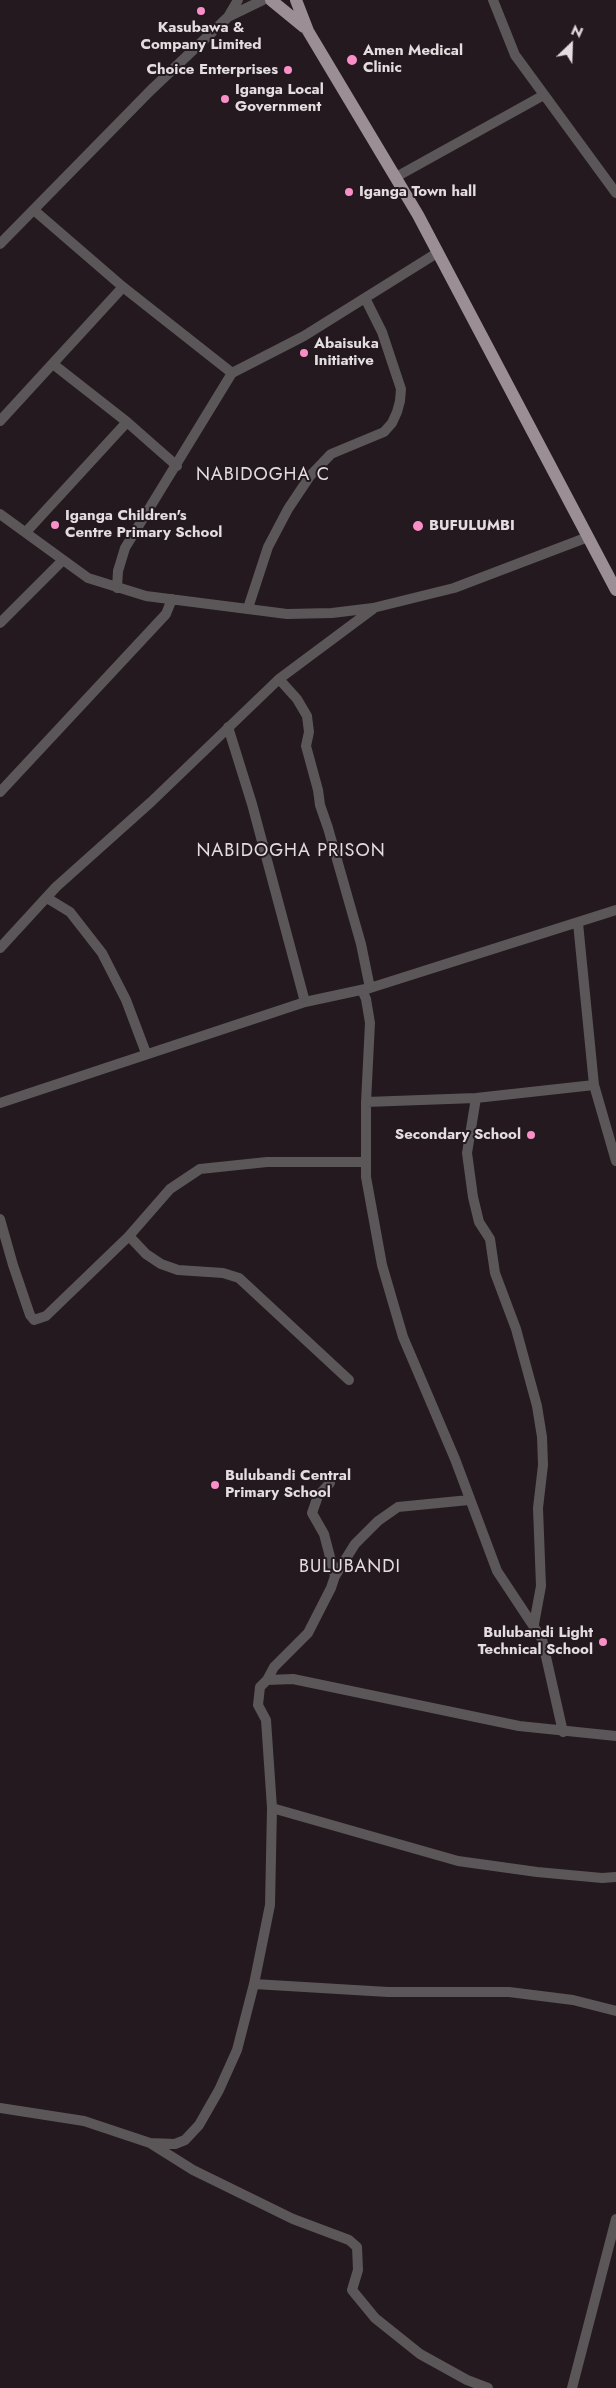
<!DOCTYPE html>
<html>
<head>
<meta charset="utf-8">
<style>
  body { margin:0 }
  #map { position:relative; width:616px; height:2388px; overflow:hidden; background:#23191e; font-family:Jost,sans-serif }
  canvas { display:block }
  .north { position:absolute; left:546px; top:20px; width:50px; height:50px; -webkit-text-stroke:4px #23191e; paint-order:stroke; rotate:24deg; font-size:14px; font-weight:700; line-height:20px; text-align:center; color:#e4dde0 }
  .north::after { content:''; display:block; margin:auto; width:18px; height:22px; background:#e4dde0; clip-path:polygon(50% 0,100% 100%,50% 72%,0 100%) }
</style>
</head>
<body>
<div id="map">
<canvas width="616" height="2388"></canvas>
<div class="north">N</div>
</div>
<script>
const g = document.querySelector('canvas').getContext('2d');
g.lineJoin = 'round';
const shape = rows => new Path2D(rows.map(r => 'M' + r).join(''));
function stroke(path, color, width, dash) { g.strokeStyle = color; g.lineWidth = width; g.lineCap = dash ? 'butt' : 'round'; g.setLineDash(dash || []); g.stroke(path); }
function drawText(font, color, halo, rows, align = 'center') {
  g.font = font + ' Jost,sans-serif'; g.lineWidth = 4; g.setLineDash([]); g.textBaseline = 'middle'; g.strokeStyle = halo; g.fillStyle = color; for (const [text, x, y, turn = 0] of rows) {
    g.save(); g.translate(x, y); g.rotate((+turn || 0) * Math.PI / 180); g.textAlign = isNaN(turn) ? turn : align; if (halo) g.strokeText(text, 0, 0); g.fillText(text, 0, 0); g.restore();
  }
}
stroke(shape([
  [493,0,515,55,616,193],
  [228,17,263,0],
  [396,177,542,96],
  [35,211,123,287,232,373],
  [0,244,150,91,228,17,238,0],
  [53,364,127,422,177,466],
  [0,421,123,287],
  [0,514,88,578,146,596,287,614,332,613,373,608,454,588,588,537],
  [26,532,127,422],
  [117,588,118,571,125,548,232,373,304,336,437,253],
  [248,608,268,547,288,509,310,476,331,454,384,432,392,423,397,412,400,401,401,389,382,332,365,298],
  [0,623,62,561],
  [279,679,297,699,307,716,309,732,306,746,318,790,320,805,328,828,361,944,370,988],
  [228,727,252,804,305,1002],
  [0,792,166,614,172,599],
  [47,898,70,912,102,953,126,1000,146,1053],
  [578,923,594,1085,616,1161],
  [0,948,56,887,151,802,279,679,373,609],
  [362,990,366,999,370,1023,366,1102,366,1177,382,1265,403,1337,455,1459,497,1571,542,1639,563,1732],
  [476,1098,467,1153,473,1197,479,1222,490,1239,495,1273,516,1329,537,1406,542,1437,543,1465,538,1508,541,1586,534,1624],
  [366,1102,476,1098,594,1085],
  [0,1103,305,1002,370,988,616,910],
  [0,1219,13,1265,30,1315,34,1320,46,1316,129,1236,170,1189,200,1169,267,1162,365,1162],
  [129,1236,146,1254,161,1264,178,1270,223,1273,239,1278,349,1380],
  [335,1576,355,1544,378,1521,398,1507,469,1500],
  [267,1680,274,1667,308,1633,331,1588,335,1576,324,1534,312,1513,318,1496,330,1483],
  [272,1808,458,1861,537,1872,602,1878,616,1877],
  [254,1984,388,1992,509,1992,573,2000,616,2011],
  [0,2108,84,2121,150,2143,175,2144,185,2140,199,2125,219,2090,237,2050,254,1984,270,1905,272,1808,266,1720,258,1705,260,1687,267,1680,293,1679,519,1726,616,1736],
  [150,2143,193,2170,293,2219,349,2240,357,2247,358,2270,352,2290,375,2318,420,2354,467,2380,488,2388],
  [572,2388,616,2219]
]), '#5b5658', 10);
stroke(shape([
  [271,0,304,27],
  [296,0,308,31,418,215,616,590]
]), '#9b8f95', 12);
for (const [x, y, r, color] of [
  [201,11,5,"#fa8fc8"],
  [352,60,6,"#fa8fc8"],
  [288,70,5,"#fa8fc8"],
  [225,99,5,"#fa8fc8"],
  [349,192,5,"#fa8fc8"],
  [304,353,5,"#fa8fc8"],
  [55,525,5,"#fa8fc8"],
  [418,526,6,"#fa8fc8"],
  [531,1135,5,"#fa8fc8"],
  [215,1485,5,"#fa8fc8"],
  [603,1642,5,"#fa8fc8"]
]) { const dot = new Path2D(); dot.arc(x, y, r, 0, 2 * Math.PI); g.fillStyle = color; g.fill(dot); stroke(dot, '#23191e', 2); }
drawText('bold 15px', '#e4dde0', '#23191e', [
  ["Kasubawa &",201,28,"center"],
  ["Company Limited",201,45,"center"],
  ["Amen Medical",363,51],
  ["Clinic",363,68],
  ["Choice Enterprises",278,70,"right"],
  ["Iganga Local",235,90],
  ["Government",235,107],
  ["Iganga Town hall",359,192],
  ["Abaisuka",314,344],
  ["Initiative",314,361],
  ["Iganga Children's",65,516],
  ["Centre Primary School",65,533],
  ["BUFULUMBI",429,526],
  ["Secondary School",521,1135,"right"],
  ["Bulubandi Central",225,1476],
  ["Primary School",225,1493],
  ["Bulubandi Light",593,1633,"right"],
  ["Technical School",593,1650,"right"]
], 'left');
g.letterSpacing = '1px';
drawText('18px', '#e4dde0', '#23191e', [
  ["NABIDOGHA C",263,476],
  ["NABIDOGHA PRISON",291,852],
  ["BULUBANDI",350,1568]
]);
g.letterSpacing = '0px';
</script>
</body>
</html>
